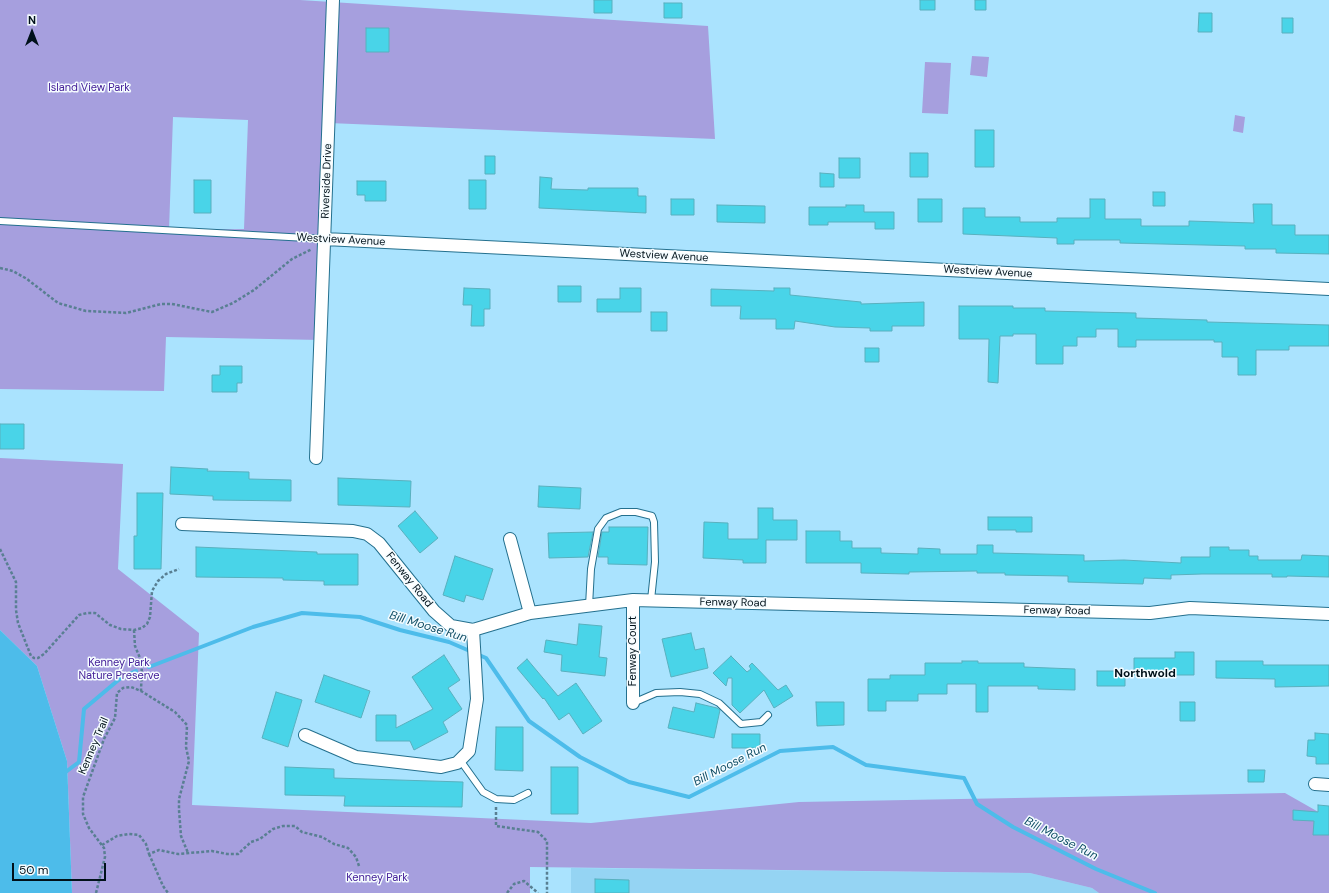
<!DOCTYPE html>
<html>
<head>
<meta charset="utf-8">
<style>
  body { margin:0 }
  #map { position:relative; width:1329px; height:893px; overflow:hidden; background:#aae3fe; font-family:"DM Sans",sans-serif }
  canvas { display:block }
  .north { position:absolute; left:12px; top:12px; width:40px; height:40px; -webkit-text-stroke:3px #f5fcff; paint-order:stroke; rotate:0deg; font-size:11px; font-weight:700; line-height:16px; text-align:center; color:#00111a }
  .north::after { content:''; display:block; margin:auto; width:14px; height:18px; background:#00111a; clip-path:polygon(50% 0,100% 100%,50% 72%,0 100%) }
  .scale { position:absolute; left:12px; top:863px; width:94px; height:18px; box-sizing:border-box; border:2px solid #00111a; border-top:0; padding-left:5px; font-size:12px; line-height:14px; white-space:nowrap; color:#00111a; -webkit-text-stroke:3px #f5fcff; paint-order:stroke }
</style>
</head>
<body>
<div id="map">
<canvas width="1329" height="893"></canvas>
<div class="north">N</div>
<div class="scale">50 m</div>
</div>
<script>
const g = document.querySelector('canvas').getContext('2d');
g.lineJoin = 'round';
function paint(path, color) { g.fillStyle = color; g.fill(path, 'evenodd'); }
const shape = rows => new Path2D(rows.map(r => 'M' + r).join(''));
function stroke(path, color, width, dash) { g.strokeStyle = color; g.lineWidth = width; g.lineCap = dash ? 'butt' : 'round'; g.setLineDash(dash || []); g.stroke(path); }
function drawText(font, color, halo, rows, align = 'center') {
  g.font = font + ' "DM Sans",sans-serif'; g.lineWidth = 3; g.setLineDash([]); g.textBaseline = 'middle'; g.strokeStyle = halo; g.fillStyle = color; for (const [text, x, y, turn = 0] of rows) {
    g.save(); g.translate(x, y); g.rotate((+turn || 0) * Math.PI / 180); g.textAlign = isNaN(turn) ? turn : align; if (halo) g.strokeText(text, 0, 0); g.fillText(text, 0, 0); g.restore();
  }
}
paint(shape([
  [571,868,1030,873,1092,888,1099,893,571,893]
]), '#95d4f3');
paint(shape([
  [0,0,300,0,708,26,715,139,329,123,321,340,166,337,164,391,0,389],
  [173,117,248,120,244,229,169,230],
  [972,56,989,57,987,77,970,75],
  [925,62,951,63,948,114,922,113],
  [1235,115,1245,117,1243,133,1233,131],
  [0,458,123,464,118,569,199,633,192,805,591,823,799,802,1285,793,1329,818,1329,893,1099,893,1092,888,1030,873,530,867,530,893,72,893,67,761,37,666,0,630]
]), '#a69fde');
paint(shape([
  [0,630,37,666,67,761,72,893,0,893]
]), '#4dbcea');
stroke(shape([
  [149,667,253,627,302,613,360,617,400,630,449,642,486,658,529,721,580,757,629,782,689,797,780,751,833,747,866,765,964,778,977,804,1013,827,1096,869,1155,893],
  [63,774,79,762,84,709,122,677,136,671]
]), '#4dbcea', 4);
const building = shape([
  [594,0,612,0,612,13,594,13,594,0],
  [920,0,935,0,935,10,920,10,920,0],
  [975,0,986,0,986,10,975,10,975,0],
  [664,3,682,3,682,18,664,18,664,3],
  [1199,13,1212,13,1212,32,1198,32,1199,13],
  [1282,18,1293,18,1293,33,1282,33,1282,18],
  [366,28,389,28,389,52,366,52,366,28],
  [975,130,994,130,994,167,975,167,975,130],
  [910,153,928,153,928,177,910,177,910,153],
  [485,156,495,156,495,174,485,174,485,156],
  [839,158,860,158,860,178,839,178,839,158],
  [820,173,834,174,834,187,820,187,820,173],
  [540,177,552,178,551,189,588,190,588,188,638,188,638,196,646,196,646,213,539,208,540,177],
  [194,180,211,180,211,213,194,213,194,180],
  [469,180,486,180,486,209,469,209,469,180],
  [357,181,386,181,386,201,365,201,365,195,357,195,357,181],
  [1153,192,1165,192,1165,206,1153,206,1153,192],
  [671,199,694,199,694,215,671,215,671,199],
  [918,199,942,199,942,222,918,222,918,199],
  [1090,199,1105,199,1105,219,1141,219,1141,226,1189,226,1189,221,1254,223,1253,204,1272,204,1272,225,1295,225,1295,235,1329,235,1329,254,1276,253,1276,249,1245,249,1245,246,1120,243,1120,240,1074,240,1074,244,1057,244,1057,238,963,234,963,208,985,208,985,217,1020,217,1020,222,1057,222,1057,218,1090,218,1090,199],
  [717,205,765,206,765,223,717,222,717,205],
  [846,205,864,205,864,212,894,212,894,229,875,229,875,222,828,222,828,225,809,225,809,207,846,207,846,205],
  [558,286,581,286,581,302,558,302,558,286],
  [464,288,490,289,490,309,484,309,484,326,471,326,472,305,463,305,464,288],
  [620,288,641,288,641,312,597,312,597,299,620,299,620,288],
  [774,288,790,288,790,295,861,302,861,304,924,302,924,326,892,326,892,331,870,331,870,328,835,327,795,321,794,329,776,329,776,319,740,319,741,306,711,306,711,289,774,291,774,288],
  [959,306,1013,306,1013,308,1045,308,1045,311,1136,313,1136,318,1207,320,1207,322,1329,325,1329,346,1289,346,1289,350,1256,350,1256,375,1238,375,1238,357,1222,357,1222,342,1214,342,1214,340,1136,340,1136,347,1118,347,1118,329,1096,329,1096,337,1077,337,1077,346,1063,346,1063,364,1036,364,1036,334,1013,334,1013,336,1000,336,998,383,988,382,989,339,959,339,959,306],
  [651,312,667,312,667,331,651,331,651,312],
  [865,348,879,348,879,362,865,362,865,348],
  [220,366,242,366,242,383,237,383,237,392,212,392,212,375,220,375,220,366],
  [0,424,24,424,24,449,0,449,0,424],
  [171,467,208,469,207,471,249,472,249,479,291,480,291,501,213,500,213,496,170,494,171,467],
  [338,478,411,481,410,507,338,505,338,478],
  [539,486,581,488,580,509,538,507,539,486],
  [137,493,163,493,161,569,134,569,134,536,137,536,137,493],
  [758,508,773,508,773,520,797,520,797,540,766,540,766,563,743,563,743,560,703,558,704,522,728,523,728,539,758,539,758,508],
  [415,511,438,538,420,553,398,526,415,511],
  [988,517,1032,517,1032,532,1016,532,1016,530,988,530,988,517],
  [609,527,648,527,647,565,608,564,608,557,598,557,602,532,609,532,609,527],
  [806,531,840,531,840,541,852,541,852,548,881,548,881,553,918,554,918,548,940,549,940,554,977,554,977,545,993,545,993,553,1084,555,1084,561,1124,560,1181,563,1181,557,1210,557,1210,547,1229,547,1229,550,1249,550,1249,556,1258,556,1258,560,1301,560,1302,555,1329,556,1329,577,1287,576,1287,577,1272,577,1272,574,1202,574,1171,575,1171,579,1144,578,1143,584,1068,582,1068,576,1005,575,1005,573,977,573,977,571,909,572,909,574,861,573,861,563,806,563,806,531],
  [593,532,588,557,549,558,548,533,593,532],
  [196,547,317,552,317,554,358,554,358,585,324,585,324,581,283,580,283,578,196,577,196,547],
  [455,556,493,569,483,600,466,595,464,602,443,595,455,556],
  [579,624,602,626,599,657,607,658,605,676,561,671,562,655,544,652,546,640,577,645,579,624],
  [691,633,695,650,704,648,708,668,671,677,662,639,691,633],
  [1175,652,1194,652,1194,675,1134,675,1134,658,1175,658,1175,652],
  [444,655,460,680,448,688,462,709,443,722,448,732,414,750,410,741,376,741,376,715,396,715,396,728,433,709,412,677,444,655],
  [731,656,747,672,751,669,749,666,752,663,778,690,786,685,793,696,774,708,764,690,740,713,732,705,732,678,728,678,726,686,713,673,731,656],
  [527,659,558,696,576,683,602,721,583,734,569,713,559,720,544,698,543,699,517,668,527,659],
  [962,661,978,661,978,663,1024,663,1024,667,1075,669,1075,690,1038,689,1038,686,988,686,988,712,976,712,976,684,947,684,947,694,918,694,918,701,886,701,886,711,868,711,868,679,890,679,890,675,925,675,925,663,962,663,962,661],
  [1216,661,1263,661,1263,665,1329,665,1329,686,1275,687,1275,679,1216,678,1216,661],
  [1097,671,1125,671,1125,686,1097,686,1097,671],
  [324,675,370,691,361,718,315,702,324,675],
  [276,692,302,700,288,747,262,738,276,692],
  [816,702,844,702,844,725,817,726,816,702],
  [1180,702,1195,702,1195,721,1180,721,1180,702],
  [696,703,717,708,720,710,714,738,668,728,673,707,694,712,696,703],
  [496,727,523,727,523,771,495,770,496,727],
  [1315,733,1329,734,1329,764,1316,764,1316,757,1307,756,1308,740,1315,740,1315,733],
  [732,734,760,734,760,748,732,748,732,734],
  [285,767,334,769,334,778,463,782,462,807,344,806,345,796,285,795,285,767],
  [551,767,578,767,578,814,551,814,551,767],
  [1248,770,1265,770,1264,782,1248,782,1248,770],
  [1318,805,1329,806,1329,835,1313,835,1314,821,1293,820,1293,810,1318,812,1318,805],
  [595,879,629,880,629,893,595,893,595,879]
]);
paint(building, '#49d4e8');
stroke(building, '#59b0be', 1);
const service = shape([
  [0,221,325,239],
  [589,606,591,569,598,529,606,518,621,512,636,512,652,516,654,522,655,562,651,600],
  [633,703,656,693,680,692,700,694,719,703,741,724,761,722,768,715],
  [460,760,483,792,496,799,514,800,528,793]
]);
const minor = shape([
  [325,239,1329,289],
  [316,458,333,0],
  [182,524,353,531,367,534,379,543,434,611,451,626,473,630,530,613,633,600,1150,613,1190,608,1329,614],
  [510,539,530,613],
  [633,600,633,703],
  [305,735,356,757,441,767,457,763,469,751,477,699,473,630],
  [1315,784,1329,785]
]);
stroke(service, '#24708e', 8);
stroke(minor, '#24708e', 14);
stroke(shape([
  [0,268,13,271,27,279,58,303,86,311,126,313,161,304,172,304,212,312,233,303,254,290,292,259,312,249],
  [0,549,16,582,16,610,18,623,31,656,34,658,38,658,44,654,79,615,87,613,95,613,110,625,121,629,134,630,142,628,147,624,150,617,152,591,158,581,166,574,179,569],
  [134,630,135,646,142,663,141,691],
  [496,807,496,826,538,832,547,841,547,893],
  [102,845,117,836,129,834,139,835,146,844,149,854,159,850,178,854,212,851,227,854,238,854,251,842,260,839,273,829,283,826,295,826,302,832,322,837,334,844,348,848,356,857,359,866],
  [149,854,163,886,168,893],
  [96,893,105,857,104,848,89,828,83,814,83,797,104,739,115,718,117,693,123,688,131,687,141,691,175,712,187,725,186,747,189,761,179,799,179,810,181,836,188,853],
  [507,893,514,884,524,881,538,893]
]), '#597f92', 2.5, [3, 2]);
stroke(service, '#fff', 6);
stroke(minor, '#fff', 12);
drawText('11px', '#452099', '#f5fcff', [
  ["Island View Park",89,88],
  ["Kenney Park",119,663],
  ["Nature Preserve",119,676],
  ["Kenney Park",377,878]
]);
drawText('11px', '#00111a', '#f5fcff', [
  ["Riverside Drive",327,181,-88],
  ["Westview Avenue",341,240,3],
  ["Westview Avenue",664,256,3],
  ["Westview Avenue",988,272,3],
  ["Fenway Road",409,580,51],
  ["Fenway Road",733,603,1],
  ["Fenway Road",1057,611,1],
  ["Fenway Court",633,651,-90],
  ["Kenney Trail",94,746,-67]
]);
drawText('italic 12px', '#125068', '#f5fcff', [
  ["Bill Moose Run",428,627,17],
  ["Bill Moose Run",730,765,-27],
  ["Bill Moose Run",1061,839,27]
]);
drawText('bold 12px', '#00111a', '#f5fcff', [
  ["Northwold",1145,674]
]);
</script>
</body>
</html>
